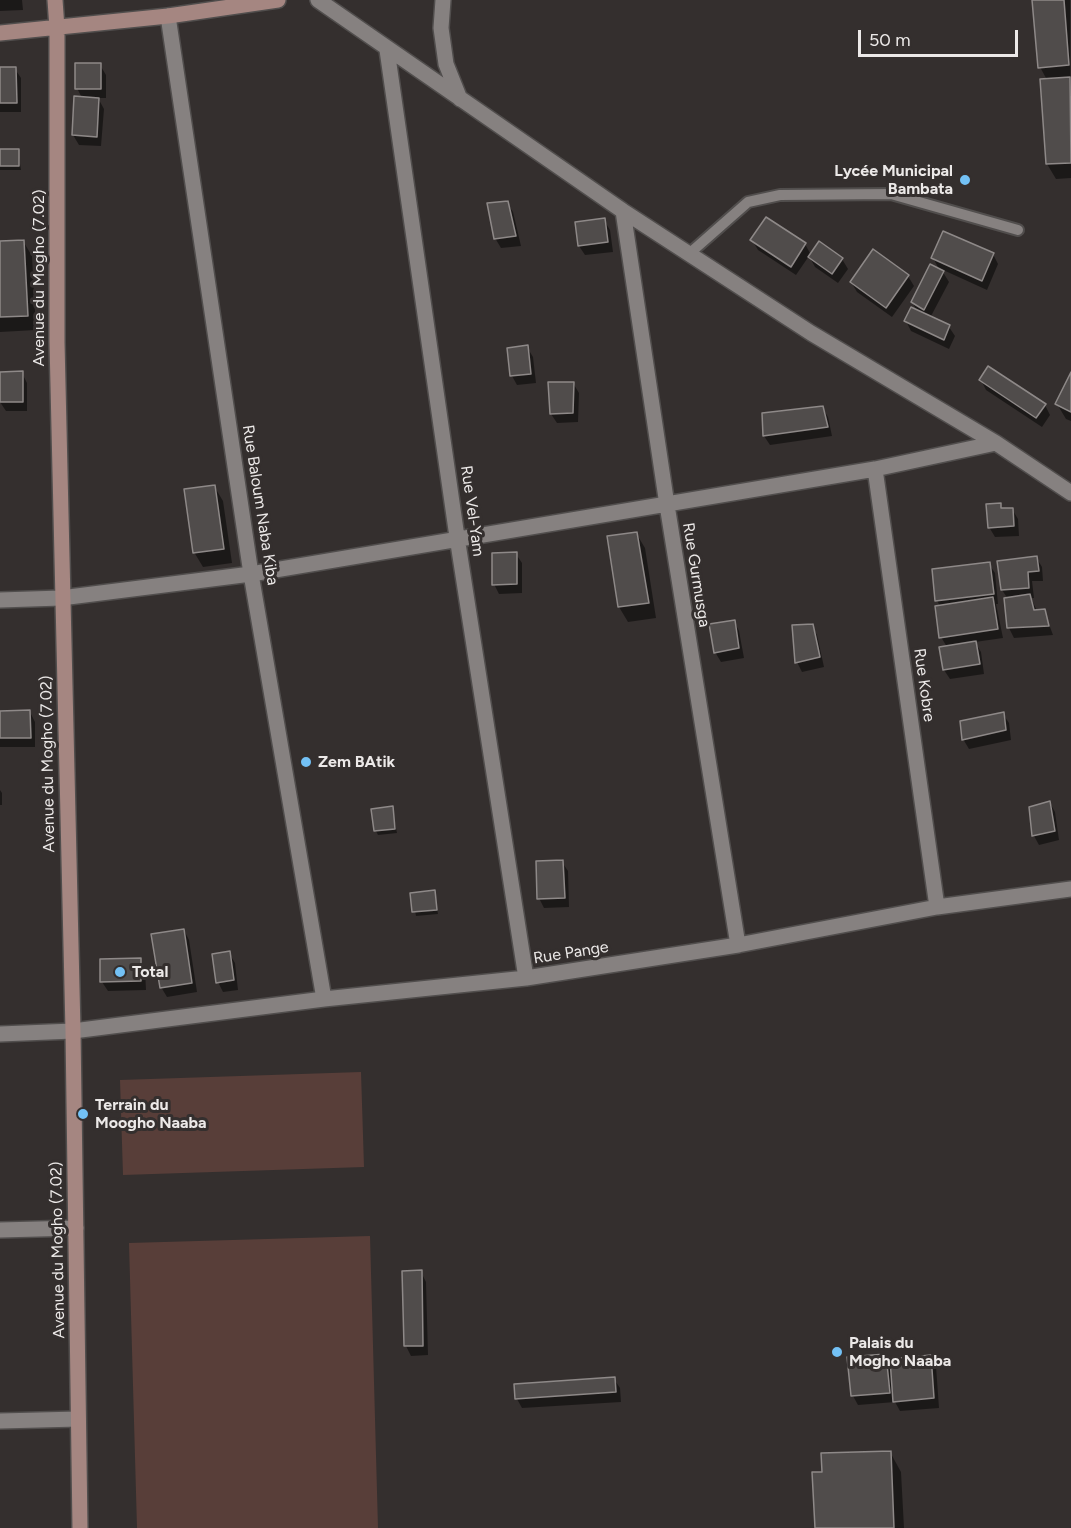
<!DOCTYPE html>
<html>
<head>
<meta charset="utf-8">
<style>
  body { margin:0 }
  #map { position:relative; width:1071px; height:1528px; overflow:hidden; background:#342f2e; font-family:Figtree,sans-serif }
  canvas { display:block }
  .scale { position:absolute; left:858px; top:30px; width:160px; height:27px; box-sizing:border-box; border:3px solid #ece9e8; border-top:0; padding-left:8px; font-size:18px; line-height:21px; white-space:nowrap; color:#ece9e8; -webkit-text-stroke:4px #342f2e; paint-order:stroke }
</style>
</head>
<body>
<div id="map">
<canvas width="1071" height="1528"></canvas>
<div class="scale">50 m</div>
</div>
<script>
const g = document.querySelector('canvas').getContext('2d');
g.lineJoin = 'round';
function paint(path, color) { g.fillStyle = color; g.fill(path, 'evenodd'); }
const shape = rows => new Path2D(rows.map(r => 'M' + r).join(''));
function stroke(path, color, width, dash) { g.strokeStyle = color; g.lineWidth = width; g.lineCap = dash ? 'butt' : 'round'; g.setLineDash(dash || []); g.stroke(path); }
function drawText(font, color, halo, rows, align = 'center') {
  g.font = font + ' Figtree,sans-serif'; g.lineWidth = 6; g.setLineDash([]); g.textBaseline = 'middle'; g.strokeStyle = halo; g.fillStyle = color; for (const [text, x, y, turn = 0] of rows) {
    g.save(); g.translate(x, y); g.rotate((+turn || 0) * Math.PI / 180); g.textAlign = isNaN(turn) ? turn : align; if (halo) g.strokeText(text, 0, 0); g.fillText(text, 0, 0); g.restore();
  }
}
paint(shape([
  [361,1072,364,1167,123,1175,120,1080],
  [370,1236,378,1528,137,1528,129,1243]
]), '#583e39');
paint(shape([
  [0,0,22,0,23,10,0,11],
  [1034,0,1070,0,1071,178,1056,179,1047,164,1042,80,1047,80,1040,67],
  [100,65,106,75,106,98,98,98,104,109,101,146,79,145,73,135,82,98,77,88],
  [0,69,15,69,21,78,21,112,0,112],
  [0,151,18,151,21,170,0,170],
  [507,203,513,212,521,246,501,248,495,238],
  [604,220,610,230,613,252,585,255,579,246],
  [752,240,805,244,811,255,842,259,848,269,838,283,815,267,809,256,796,275,758,250],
  [23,241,32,256,36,330,0,332,0,243],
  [993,254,998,264,987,290,941,269,949,282,930,318,949,327,955,336,949,349,911,331,906,321,917,311,912,302,940,271,933,258],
  [908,276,914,286,892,317,857,292,851,282],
  [527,347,533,357,536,383,517,385,512,376],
  [22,373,27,383,27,411,6,411,0,402],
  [1071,375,1071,421,1066,419,1057,404],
  [981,380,1045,405,1050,415,1042,427,986,390],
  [573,383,579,393,578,422,557,423,551,414],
  [822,407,828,417,832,436,770,445,764,436],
  [214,486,223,501,232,563,203,567,194,552],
  [1000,505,1003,510,1012,509,1018,519,1019,536,995,537,989,527],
  [636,533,645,548,656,618,628,622,619,607],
  [516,554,522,563,522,593,499,594,494,584],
  [1036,557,1042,567,1043,581,1032,581,1034,598,1031,598,1037,611,1044,611,1053,635,1014,638,1009,628,1008,599,1002,590,999,562],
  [989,564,995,573,998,604,996,604,1003,638,975,642,981,652,984,674,950,679,944,670,947,647,941,637,940,607,937,600],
  [734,621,739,631,744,658,721,662,715,652],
  [812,626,817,635,824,667,802,672,797,662],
  [0,712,30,712,35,722,35,747,0,747],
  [1003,714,1009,723,1011,740,969,749,963,739],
  [0,790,2,793,2,805,0,805],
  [1050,803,1055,812,1059,840,1039,845,1034,836,1030,808],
  [392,808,397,833,378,835,376,831],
  [562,862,568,871,569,907,544,908,539,898],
  [434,892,438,914,416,916,412,894],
  [184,930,189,940,197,992,167,997,161,987],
  [229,953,235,963,238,990,223,992,218,982],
  [140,960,145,969,146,990,108,991,102,982],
  [421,1272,426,1282,428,1355,411,1356,406,1346],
  [885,1355,892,1366,930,1357,936,1366,939,1408,900,1411,895,1402,858,1405,853,1396],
  [614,1379,620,1388,621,1402,522,1408,517,1399],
  [890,1452,901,1472,904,1528,816,1528,823,1473]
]), '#0007');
const building = shape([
  [1032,0,1064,0,1069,65,1038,68,1032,0],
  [75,63,101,63,101,89,75,89,75,63],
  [0,67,16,67,17,103,0,103,0,67],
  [1070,77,1071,163,1046,164,1040,79,1070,77],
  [74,96,99,98,97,137,72,135,74,96],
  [0,149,19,149,19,166,0,166,0,149],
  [508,201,516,236,494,239,487,203,508,201],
  [766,217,806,243,791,267,750,240,766,217],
  [605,218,608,242,578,246,575,222,605,218],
  [943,231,994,253,982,281,931,258,943,231],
  [24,240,28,316,0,317,0,241,24,240],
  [819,241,843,258,832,274,808,257,819,241],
  [873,249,909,275,886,308,850,282,873,249],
  [930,264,944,271,924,310,911,302,930,264],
  [911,307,950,325,944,340,904,321,911,307],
  [528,345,531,374,510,376,507,348,528,345],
  [988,366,1046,404,1036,418,979,380,988,366],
  [23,371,23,402,0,402,0,372,23,371],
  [1071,372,1071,412,1055,404,1071,372],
  [548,382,574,382,573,413,550,414,548,382],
  [823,406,828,427,763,436,762,413,823,406],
  [215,485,224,549,193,553,184,489,215,485],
  [1001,503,1001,508,1013,508,1014,526,988,528,986,504,1001,503],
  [637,532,649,603,618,607,607,536,637,532],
  [517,552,517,584,492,585,492,553,517,552],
  [1037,556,1039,571,1028,572,1029,588,1001,590,997,561,1037,556],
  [990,562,994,594,935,601,932,569,990,562],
  [1030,594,1034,610,1045,609,1049,626,1007,628,1004,598,1030,594],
  [993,597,998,629,939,638,935,606,993,597],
  [735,620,739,648,714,653,709,624,735,620],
  [813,624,820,657,795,663,792,625,813,624],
  [976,641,980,664,943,670,939,647,976,641],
  [30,710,31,738,0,738,0,711,30,710],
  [1004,712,1006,730,962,740,960,721,1004,712],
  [1050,801,1055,831,1032,836,1029,807,1050,801],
  [393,806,395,829,374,831,371,809,393,806],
  [563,860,565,898,537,899,536,861,563,860],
  [435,890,437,910,412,912,410,893,435,890],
  [184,929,192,983,160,988,151,934,184,929],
  [230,951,234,980,216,983,212,954,230,951],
  [141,958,141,981,100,982,100,959,141,958],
  [422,1270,423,1346,404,1346,402,1271,422,1270],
  [886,1354,890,1393,851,1396,847,1357,886,1354],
  [931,1355,934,1398,893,1402,890,1359,931,1355],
  [615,1377,616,1392,515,1399,514,1384,615,1377],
  [891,1451,894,1528,815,1528,812,1472,822,1472,821,1453,891,1451]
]);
paint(building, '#504c4b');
stroke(building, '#8e8988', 1.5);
const lane = shape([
  [690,253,748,202,780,195,891,194,1018,230]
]);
const street = shape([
  [318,0,623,211,811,333,996,443,1071,493],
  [443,0,441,28,446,64,460,99],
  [168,16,251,574,324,999],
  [387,50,457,537,526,978],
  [623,211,667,505,738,945],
  [875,469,937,907],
  [0,600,61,598,251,574,875,469,996,443],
  [0,1034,73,1031,324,999,526,978,738,945,937,907,1071,889],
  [0,1230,76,1228],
  [0,1421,78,1419]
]);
const secondary = shape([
  [55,0,57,28,57,342,73,1031,80,1528],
  [0,33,168,16,278,0]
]);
stroke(lane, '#514e4d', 14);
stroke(street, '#514e4d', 18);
stroke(secondary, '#514e4d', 18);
stroke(lane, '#868180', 10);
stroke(street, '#868180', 15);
stroke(secondary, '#a58681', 15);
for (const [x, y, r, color] of [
  [965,180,6,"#73c1f5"],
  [306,762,6,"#73c1f5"],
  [120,972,6,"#73c1f5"],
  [83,1114,6,"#73c1f5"],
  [837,1352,6,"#73c1f5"]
]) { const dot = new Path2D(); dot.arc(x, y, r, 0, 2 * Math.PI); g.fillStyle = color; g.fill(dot); stroke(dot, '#342f2e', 2); }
drawText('bold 16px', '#ece9e8', '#342f2e', [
  ["Lycée Municipal",953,171,"right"],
  ["Bambata",953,189,"right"],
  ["Zem BAtik",318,762],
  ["Total",132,972],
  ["Terrain du",95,1105],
  ["Moogho Naaba",95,1123],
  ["Palais du",849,1343],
  ["Mogho Naaba",849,1361]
], 'left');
drawText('16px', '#ece9e8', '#342f2e', [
  ["Avenue du Mogho (7.02)",39,278,-90],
  ["Rue Baloum Naba Kiba",260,505,81],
  ["Rue Vel-Yam",472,511,82],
  ["Rue Gurmusga",696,575,81],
  ["Rue Kobre",924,685,82],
  ["Avenue du Mogho (7.02)",48,764,-91],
  ["Rue Pange",571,953,-9],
  ["Avenue du Mogho (7.02)",58,1250,-91]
]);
</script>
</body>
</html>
